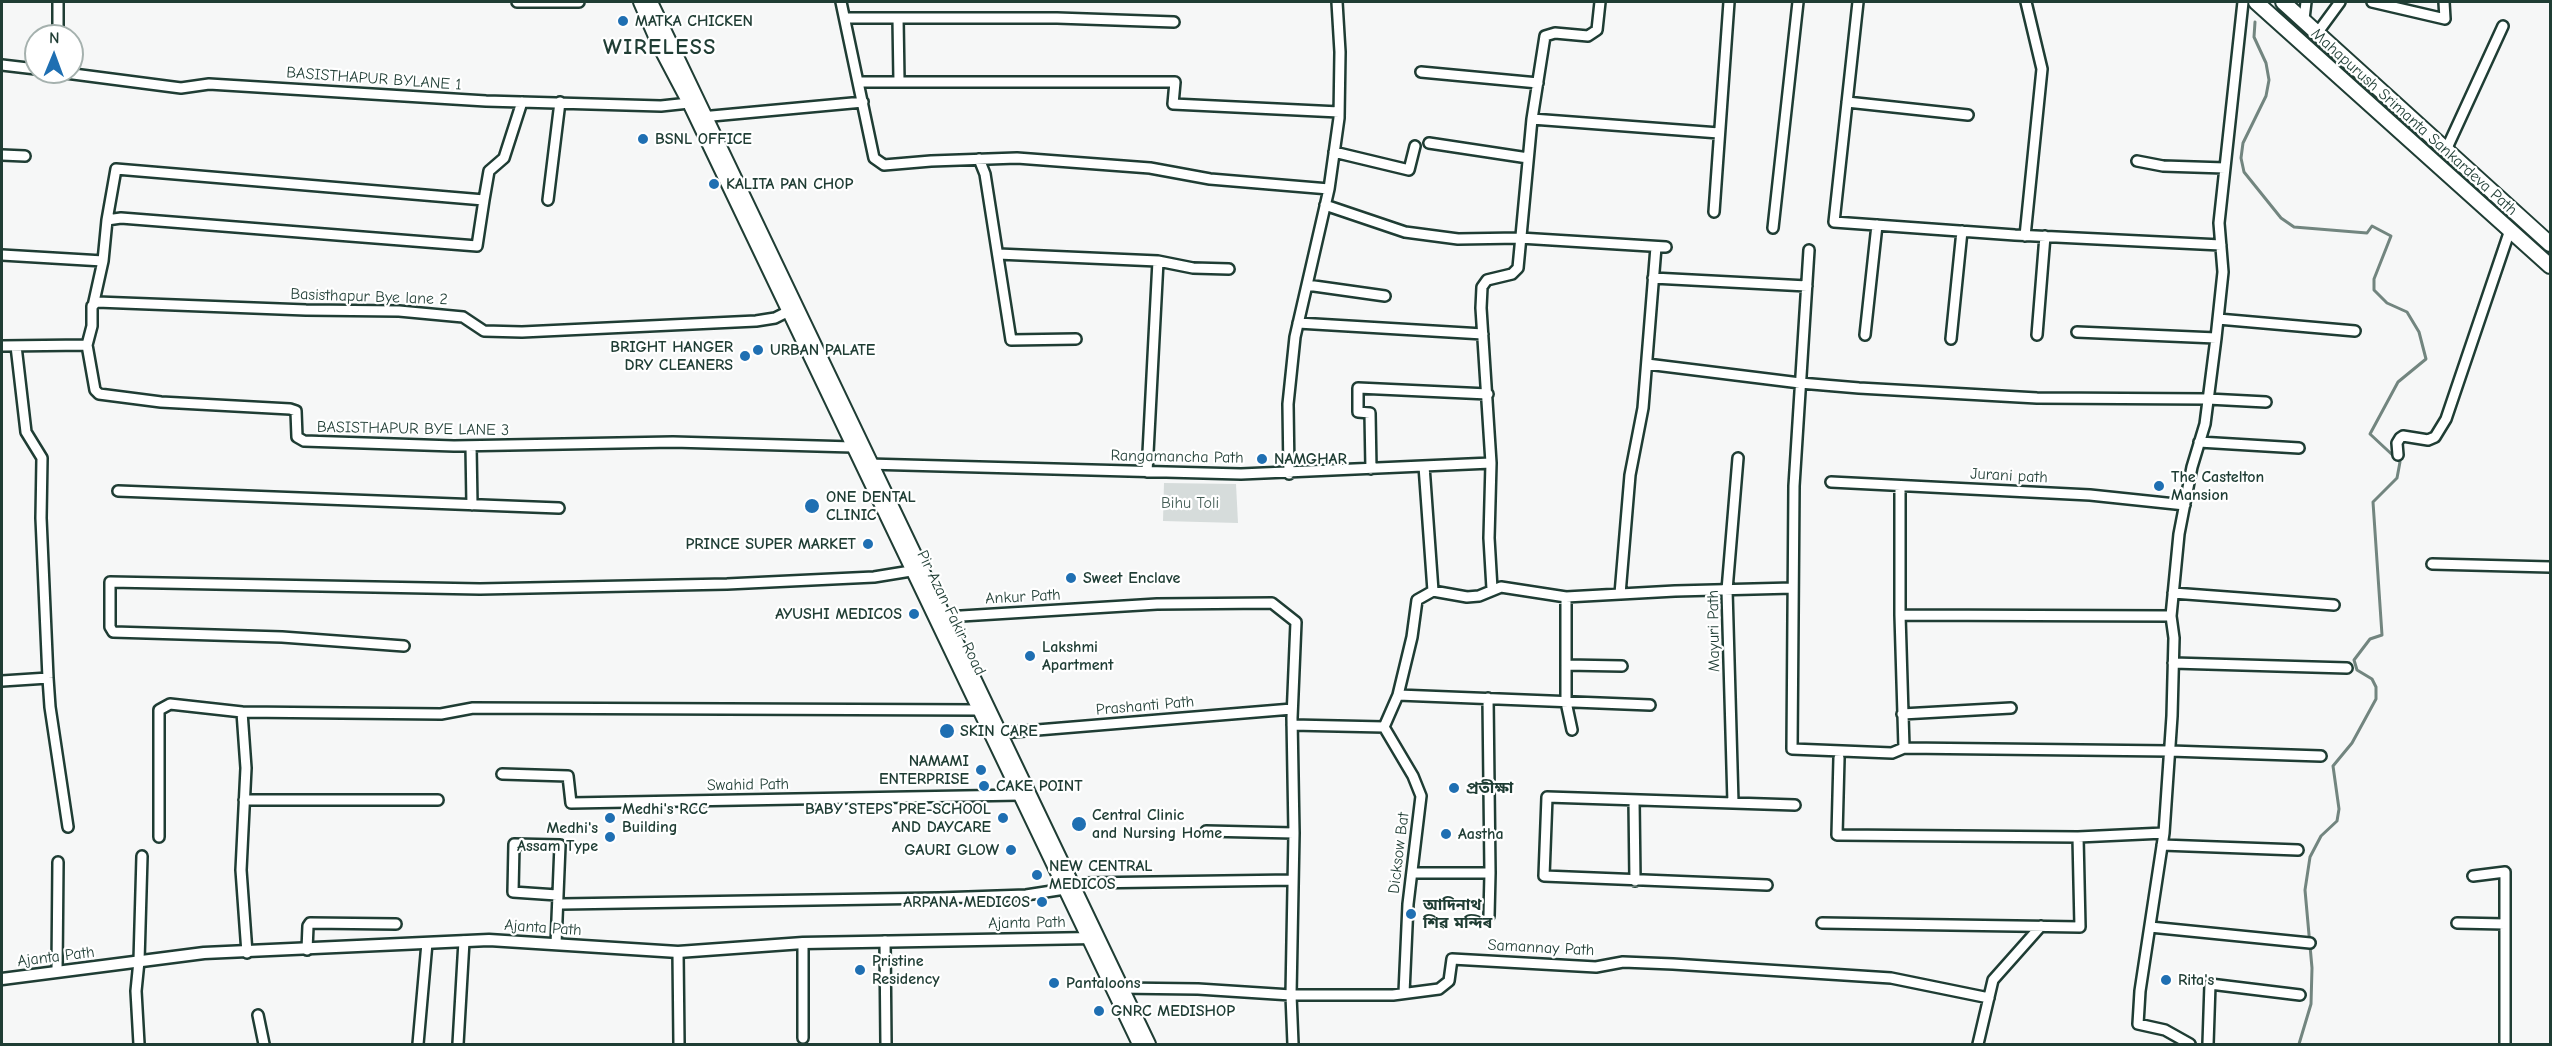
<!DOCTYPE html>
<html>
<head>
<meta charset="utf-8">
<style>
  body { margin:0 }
  #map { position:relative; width:2552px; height:1046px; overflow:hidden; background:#f6f7f7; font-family:"Comic Neue",sans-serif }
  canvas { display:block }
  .frame { position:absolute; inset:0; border:3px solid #1f3d34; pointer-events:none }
  .north { position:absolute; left:24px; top:24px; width:60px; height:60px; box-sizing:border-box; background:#fff; border:2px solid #a5b1ae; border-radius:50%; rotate:1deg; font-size:16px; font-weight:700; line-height:24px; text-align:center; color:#1f3d34 }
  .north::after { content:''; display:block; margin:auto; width:21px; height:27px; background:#1f6fb2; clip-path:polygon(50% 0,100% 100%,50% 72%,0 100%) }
</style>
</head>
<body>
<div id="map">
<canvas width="2552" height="1046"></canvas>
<div class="frame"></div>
<div class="north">N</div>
</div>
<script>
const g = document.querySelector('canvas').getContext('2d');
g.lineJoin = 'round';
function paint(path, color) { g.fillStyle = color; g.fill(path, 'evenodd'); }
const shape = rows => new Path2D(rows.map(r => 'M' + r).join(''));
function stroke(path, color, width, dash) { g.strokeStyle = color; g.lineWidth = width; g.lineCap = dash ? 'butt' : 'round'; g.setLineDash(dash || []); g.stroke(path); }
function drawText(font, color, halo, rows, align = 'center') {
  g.font = font + ' "Comic Neue","Noto Sans Bengali",sans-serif'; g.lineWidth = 4.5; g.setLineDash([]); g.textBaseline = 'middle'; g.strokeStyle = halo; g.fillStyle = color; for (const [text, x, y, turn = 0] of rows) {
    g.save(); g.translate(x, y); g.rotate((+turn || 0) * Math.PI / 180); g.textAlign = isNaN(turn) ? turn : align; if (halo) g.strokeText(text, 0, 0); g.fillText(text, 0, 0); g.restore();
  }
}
paint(shape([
  [1164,483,1236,484,1238,523,1163,521]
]), '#d6dcdb');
stroke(shape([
  [2255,22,2254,37,2266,63,2269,80,2266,96,2243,143,2241,158,2244,172,2281,218,2294,227,2367,233,2372,226,2391,236,2374,279,2374,290,2387,303,2407,312,2419,332,2426,359,2398,382,2370,434,2400,462,2397,478,2373,502,2382,635,2370,639,2354,660,2357,670,2372,679,2376,687,2376,699,2352,743,2333,766,2339,809,2337,821,2321,836,2310,857,2305,890,2312,968,2311,1004,2299,1044]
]), '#72857f', 3);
const minor = shape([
  [58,2,58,36],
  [517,2,579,2],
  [841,2,874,158,884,165,931,161,1017,158,1150,168,1210,179,1329,189],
  [1858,2,1834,222,2015,235,2221,245],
  [2372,2,2445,19,2444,2],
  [845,18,1057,18,1174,22],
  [898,18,899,81],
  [2304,19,2306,2],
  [2318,32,2340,2],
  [2,65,36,69],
  [58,72,181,88,209,84,486,101,661,106,689,103],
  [1421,72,1538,83],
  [858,82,1175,82,1173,104,1339,112],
  [1847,102,1968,115],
  [701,117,863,102],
  [1532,119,1719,133],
  [1429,143,1528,158],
  [2446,150,2503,26],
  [1334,152,1409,170,1415,146],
  [2,155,25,156],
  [979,159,985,174,1011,340,1076,339],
  [2137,161,2163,166,2225,168],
  [484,200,116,169,107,220,121,218,477,246,484,200,489,171,504,158,522,102],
  [548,200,560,102],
  [1325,205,1405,232,1458,239,1520,238,1666,247],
  [1714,212,1729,2],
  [1773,228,1798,2],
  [2025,236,2042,69,2026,2],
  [1809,250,1794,486,1792,749,1892,753,1904,748,2170,751,2321,756],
  [998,254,1158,261,1147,472],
  [2,255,103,261,93,306],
  [103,261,107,220],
  [1158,261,1193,268,1229,269],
  [1653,278,1807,286],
  [1307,285,1385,296],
  [2218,319,2355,331],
  [1298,323,1483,334],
  [2077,332,2216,338],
  [1865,335,1877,225],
  [2037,335,2045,236],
  [1951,339,1962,231],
  [87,345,92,326,92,306,97,302,306,310,399,311,463,317,484,331,522,332,756,321,775,318,789,311],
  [2,346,87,345,95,390,99,394,161,402,290,409,296,411,297,437,304,441,454,446,673,442,853,447],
  [16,346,26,432,42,458,41,518,48,678,50,707,68,827],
  [1647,364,1800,383,1859,388,2037,398,2208,399,2266,402],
  [2199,442,2299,448],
  [471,446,472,505],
  [2398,455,2397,443,2400,438,2403,436,2428,440,2435,437,2446,419,2510,230],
  [867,464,1241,474,1491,463],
  [1424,466,1433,591],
  [1371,469,1370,413,1358,412,1358,388,1488,394],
  [1289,474,1288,404,1295,337,1329,189,1339,118,1340,52,1337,2],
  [1831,482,2090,495,2185,505],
  [1900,486,1900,615,1904,748],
  [118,491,559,508],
  [2432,564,2550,567],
  [1492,589,1489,538,1491,463,1481,308,1482,287,1487,280,1512,274,1518,268,1532,119,1545,36,1555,33,1588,36,1597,30,1600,2],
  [2173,593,2334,605],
  [1620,594,1630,475,1643,408,1656,247],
  [1566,597,1566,702,1572,730],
  [1900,615,2171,616],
  [945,617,1157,604,1272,603,1296,622,1292,718,1294,833,1291,995,1293,1044],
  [404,646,282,637,113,632,110,627,110,582,480,589,727,584,874,577,917,570],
  [2173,663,2347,668],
  [1566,665,1622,666],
  [2,681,48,678],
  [1398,695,1650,705],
  [1902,714,2011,708],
  [1292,725,1384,727],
  [1384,727,1398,695,1412,637,1417,600,1433,591,1467,597,1479,596,1501,587,1566,597,1675,591,1793,588],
  [1384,727,1413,776,1421,796,1408,904,1404,993],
  [1001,733,1292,709],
  [1839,758,1837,835,2078,837],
  [502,774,568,776,571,803,1020,795],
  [244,800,438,800],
  [1634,800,1635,881],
  [1733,803,1727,590,1738,458],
  [1206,831,1294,833],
  [159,837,159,710,170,704,242,712],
  [2162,845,2298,850],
  [1412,873,1490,873,1488,698],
  [2473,876,2505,872,2505,1044],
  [1084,883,1293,880],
  [1767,885,1544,876,1547,797,1795,805],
  [562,904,939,898,1026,895,1065,889],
  [1489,916,1490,873],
  [1822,923,2080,927,2078,837,2164,833],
  [2457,923,2505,924],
  [2150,927,2310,943],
  [885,941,886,1044],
  [556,944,560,845,514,844,513,892,557,895],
  [307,950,308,926,310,923,396,924],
  [678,952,679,1044],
  [247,953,241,870,246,768,242,712,441,714,473,708,979,710],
  [57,971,58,862],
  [1117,988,1198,989,1291,995,1393,995,1439,989,1449,981,1452,959,1596,967,1623,962,1673,964,1891,978,1989,998],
  [258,1015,264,1044],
  [803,1038,803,943],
  [139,1044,136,991,139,961,142,856],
  [418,1044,427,943],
  [458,1044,464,941],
  [1978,1044,1993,980,2041,926],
  [2190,1044,2165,1030,2138,1024,2140,991,2164,833,2172,716,2174,638,2171,616,2179,534,2192,467,2205,424,2216,338,2223,272,2219,223,2243,2],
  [2208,1044,2210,984,2300,995]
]);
const tertiary = shape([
  [2,979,204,953,489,940,678,952,803,943,1093,938]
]);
const secondary = shape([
  [640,2,660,48,689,103,1139,1044],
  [651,2,1149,1044]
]);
const primary = shape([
  [2256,2,2550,266],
  [2283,2,2550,244]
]);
stroke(minor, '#1f3d34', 14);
stroke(tertiary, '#1f3d34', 15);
stroke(secondary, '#1f3d34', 16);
stroke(primary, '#1f3d34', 18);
stroke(minor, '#fff', 9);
stroke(tertiary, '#fff', 10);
stroke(secondary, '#fff', 12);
stroke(primary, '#fff', 14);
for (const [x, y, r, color] of [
  [623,21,6,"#1f6fb2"],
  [643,139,6,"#1f6fb2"],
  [714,184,6,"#1f6fb2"],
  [758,350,6,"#1f6fb2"],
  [745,356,6,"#1f6fb2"],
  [1262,459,6,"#1f6fb2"],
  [2159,486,6,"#1f6fb2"],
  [812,506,8,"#1f6fb2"],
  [868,544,6,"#1f6fb2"],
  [1071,578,6,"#1f6fb2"],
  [914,614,6,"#1f6fb2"],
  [1030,656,6,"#1f6fb2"],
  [947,731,8,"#1f6fb2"],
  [981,770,6,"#1f6fb2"],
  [984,786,6,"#1f6fb2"],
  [1454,788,6,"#1f6fb2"],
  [610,818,6,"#1f6fb2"],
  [1003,818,6,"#1f6fb2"],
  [1079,824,8,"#1f6fb2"],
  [1446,834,6,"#1f6fb2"],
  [610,837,6,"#1f6fb2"],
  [1011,850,6,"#1f6fb2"],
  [1037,875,6,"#1f6fb2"],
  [1042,902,6,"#1f6fb2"],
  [1411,914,6,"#1f6fb2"],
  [860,970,6,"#1f6fb2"],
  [2166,980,6,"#1f6fb2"],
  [1054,983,6,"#1f6fb2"],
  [1099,1011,6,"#1f6fb2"]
]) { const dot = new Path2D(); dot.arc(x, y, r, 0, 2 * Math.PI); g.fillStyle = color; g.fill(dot); stroke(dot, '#fff', 2); }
drawText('bold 16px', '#1f3d34', '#fff', [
  ["MATKA CHICKEN",635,21],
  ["BSNL OFFICE",655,139],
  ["KALITA PAN CHOP",726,184],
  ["BRIGHT HANGER",733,347,"right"],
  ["DRY CLEANERS",733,365,"right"],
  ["URBAN PALATE",770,350],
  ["NAMGHAR",1274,459],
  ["The Castelton",2171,477],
  ["Mansion",2171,495],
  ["ONE DENTAL",826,497],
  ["CLINIC",826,515],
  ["PRINCE SUPER MARKET",856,544,"right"],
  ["Sweet Enclave",1083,578],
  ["AYUSHI MEDICOS",902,614,"right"],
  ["Lakshmi",1042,647],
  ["Apartment",1042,665],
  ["SKIN CARE",960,731],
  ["NAMAMI",969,761,"right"],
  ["ENTERPRISE",969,779,"right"],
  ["CAKE POINT",996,786],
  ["প্রতীক্ষা",1466,788],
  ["Medhi's RCC",622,809],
  ["Building",622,827],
  ["BABY STEPS PRE-SCHOOL",991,809,"right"],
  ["AND DAYCARE",991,827,"right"],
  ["Central Clinic",1092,815],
  ["and Nursing Home",1092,833],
  ["Medhi's",598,828,"right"],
  ["Assam Type",598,846,"right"],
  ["Aastha",1458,834],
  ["GAURI GLOW",999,850,"right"],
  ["NEW CENTRAL",1049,866],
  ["MEDICOS",1049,884],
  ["ARPANA MEDICOS",1030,902,"right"],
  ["আদিনাথ",1423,905],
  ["শিৱ মন্দিৰ",1423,923],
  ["Pristine",872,961],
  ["Residency",872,979],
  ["Rita's",2178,980],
  ["Pantaloons",1066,983],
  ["GNRC MEDISHOP",1111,1011]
], 'left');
drawText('16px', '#1f3d34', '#fff', [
  ["BASISTHAPUR BYLANE 1",374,79,4],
  ["Mahapurush Srimanta Sankardeva Path",2414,122,42],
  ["Basisthapur Bye lane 2",369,297,2],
  ["BASISTHAPUR BYE LANE 3",413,429,1],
  ["Rangamancha Path",1177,457,1],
  ["Jurani path",2009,476,3],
  ["Ankur Path",1023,597,-3],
  ["Pir Azan Fakir Road",951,613,64],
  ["Mayuri Path",1714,631,-91],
  ["Prashanti Path",1145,706,-5],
  ["Swahid Path",748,785,-1],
  ["Dicksow Bat",1399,853,-83],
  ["Ajanta Path",1027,923,-1],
  ["Ajanta Path",543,928,4],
  ["Samannay Path",1541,948,3],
  ["Ajanta Path",56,957,-7]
]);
drawText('16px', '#445d55', '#fff', [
  ["Bihu Toli",1190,503]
]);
g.letterSpacing = '1.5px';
drawText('bold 22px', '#1f3d34', '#fff', [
  ["WIRELESS",660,48]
]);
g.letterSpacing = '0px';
</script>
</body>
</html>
